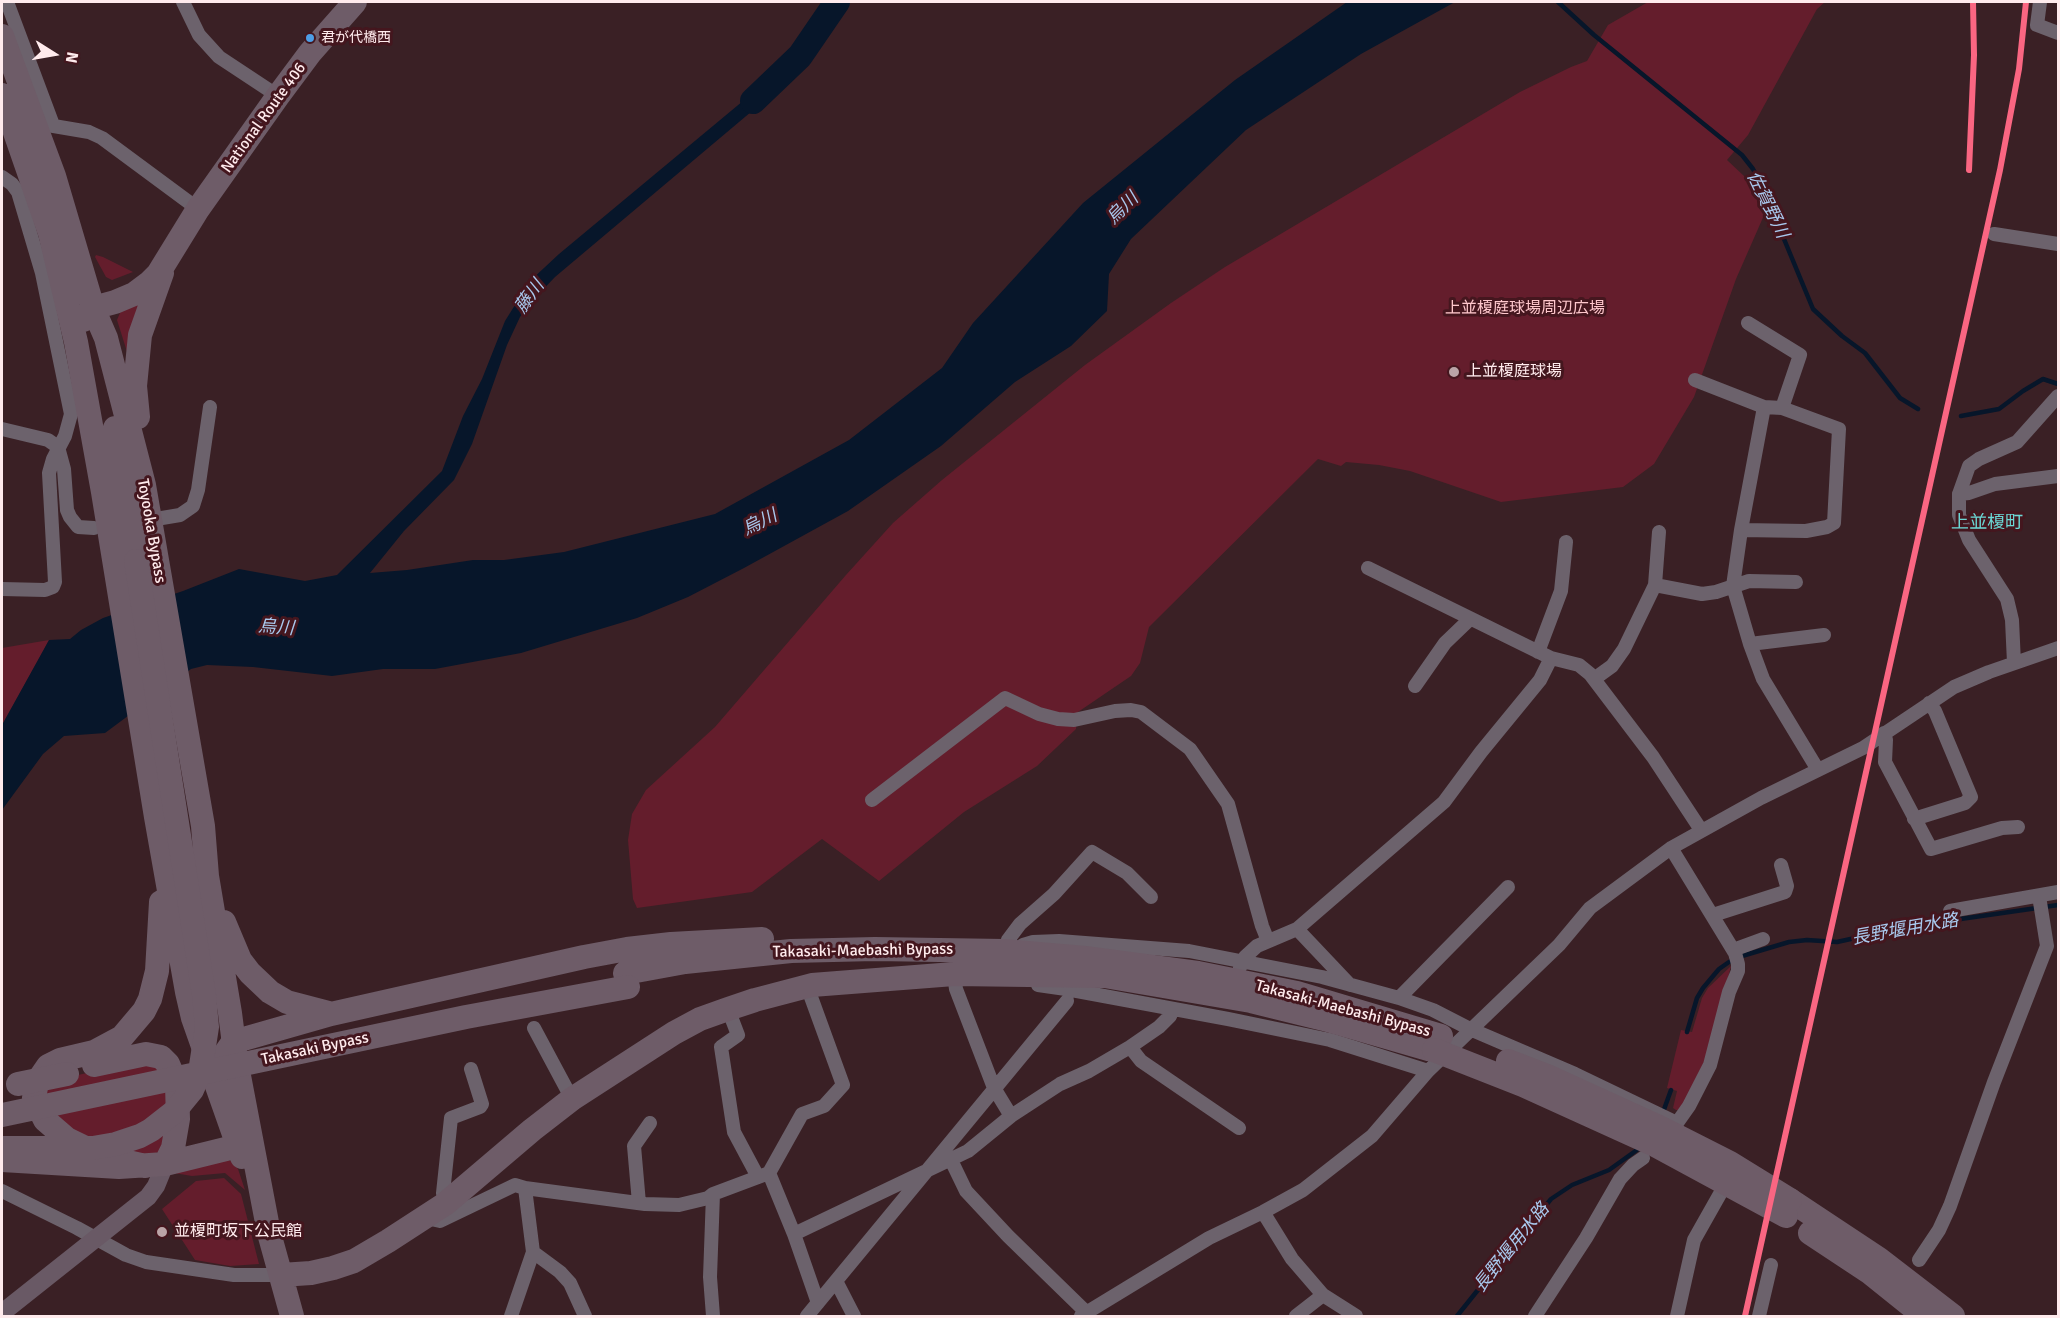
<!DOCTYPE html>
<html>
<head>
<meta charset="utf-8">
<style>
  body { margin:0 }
  #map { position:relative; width:2060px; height:1318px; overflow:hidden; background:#3a2025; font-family:Signika,sans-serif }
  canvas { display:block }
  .frame { position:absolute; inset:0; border:3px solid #ffebed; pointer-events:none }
  .north { position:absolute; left:24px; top:24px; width:60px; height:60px; -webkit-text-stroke:4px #44161e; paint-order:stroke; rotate:101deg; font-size:16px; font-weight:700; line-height:24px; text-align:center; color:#ffebed }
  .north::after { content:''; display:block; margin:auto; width:21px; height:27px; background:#ffebed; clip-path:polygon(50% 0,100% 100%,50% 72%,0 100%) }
</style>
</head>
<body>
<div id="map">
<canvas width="2060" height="1318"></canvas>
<div class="frame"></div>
<div class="north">N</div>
</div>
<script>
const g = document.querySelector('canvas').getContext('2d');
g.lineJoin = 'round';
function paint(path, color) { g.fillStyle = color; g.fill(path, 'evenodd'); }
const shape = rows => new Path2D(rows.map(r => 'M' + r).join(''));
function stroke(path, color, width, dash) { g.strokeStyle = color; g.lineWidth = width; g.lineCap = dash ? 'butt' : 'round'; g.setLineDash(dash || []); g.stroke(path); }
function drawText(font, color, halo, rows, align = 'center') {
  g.font = font + ' Signika,"Noto Sans JP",sans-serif'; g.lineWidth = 6; g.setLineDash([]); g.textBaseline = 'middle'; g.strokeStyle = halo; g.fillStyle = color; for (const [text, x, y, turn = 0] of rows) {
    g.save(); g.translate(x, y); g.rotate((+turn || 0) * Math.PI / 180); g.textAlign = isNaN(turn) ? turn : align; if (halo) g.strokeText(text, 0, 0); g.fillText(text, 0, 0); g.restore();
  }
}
paint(shape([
  [1648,2,1825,2,1817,9,1748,135,1727,160,1744,176,1765,213,1736,279,1694,397,1654,464,1623,487,1501,502,1410,471,1379,465,1346,462,1341,466,1318,459,1149,627,1140,663,1131,676,1078,712,1076,729,1037,766,964,812,879,881,822,839,752,892,637,908,633,899,628,840,632,814,646,790,715,727,846,575,893,523,942,480,1085,365,1171,303,1225,267,1520,92,1571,67,1587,61,1608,25],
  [96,255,103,257,133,272,112,280,106,277,95,257],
  [145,298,129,358,117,320,122,308],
  [49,640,40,657,2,725,2,648],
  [1731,966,1708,1057,1682,1110,1676,1110,1673,1108,1677,1091,1667,1088,1681,1030,1692,1032,1702,998,1708,988],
  [145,1060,168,1077,165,1149,147,1157,65,1132,42,1089,69,1077],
  [226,1159,231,1161,238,1169,245,1190,225,1173,192,1176,174,1173],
  [224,1178,241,1194,259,1264,230,1266,195,1260,162,1209,196,1181]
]), '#641d2c');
paint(shape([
  [1347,2,1455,2,1361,54,1246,130,1131,239,1109,274,1107,311,1071,346,1015,382,941,446,848,511,744,568,688,597,637,618,521,653,435,669,383,669,332,676,253,667,207,665,191,669,105,733,64,736,43,754,2,810,2,725,49,640,70,639,81,630,103,618,183,591,239,569,305,581,337,575,442,471,463,416,482,379,505,321,530,281,559,254,767,81,778,78,758,106,555,277,532,301,520,317,507,345,472,444,454,480,404,531,370,573,407,570,473,560,504,560,564,552,715,514,849,440,942,368,973,323,1083,203,1235,80]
]), '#07162a');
stroke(shape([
  [1558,2,1594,35,1742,155,1753,169,1762,186,1813,309,1842,336,1865,353,1900,398,1918,409],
  [1961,416,1999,409,2023,391,2043,379,2058,384],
  [1687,1032,1697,998,1703,988,1719,969,1729,962,1742,956,1789,942,1807,940,1837,942,1905,927,2058,905],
  [1662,1115,1671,1090],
  [1457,1316,1551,1199,1572,1185,1609,1170,1641,1147]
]), '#07162a', 4.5);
stroke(shape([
  [753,101,800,56,837,2]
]), '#07162a', 26);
stroke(shape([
  [7,2,53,125],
  [183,2,199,35,219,57,278,96],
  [2040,2,2037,25,2058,33],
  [30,122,89,132,102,138,198,209],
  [2,177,12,184,18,192,42,273,71,414,65,436,53,459,49,473,55,582,53,587,45,590,2,589],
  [1994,234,2058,244],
  [1748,323,1800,355,1782,408],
  [1695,380,1764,407,1782,408,1839,429,1834,523,1827,527,1806,531,1741,530],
  [1764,407,1741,530,1733,586,1750,644,1763,679,1818,770],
  [2,429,48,440,58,447,64,469,67,510,70,517,78,527,94,528],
  [1959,494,1969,493,1995,484,2058,476],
  [162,518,180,515,193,506,198,490,210,407],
  [1368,568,1551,658,1579,665,1590,674,1653,757,1701,830],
  [1655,585,1702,594,1716,592,1749,581,1796,582],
  [1750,644,1824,635],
  [1538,652,1561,591,1566,542],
  [2014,663,2012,620,2007,599,1969,540,1959,515,1959,494,1969,466,1979,459,2017,442,2058,396],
  [1594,679,1612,666,1624,649,1655,585,1659,532],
  [1415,686,1445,643,1470,619],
  [1884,733,1886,740,1885,762,1931,849,2002,828,2018,827],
  [872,800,1005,698,1039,714,1058,719,1074,720,1115,711,1131,710,1141,712,1190,749,1228,804,1262,926,1268,941],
  [1914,819,1965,803,1971,797,1935,711,1929,703],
  [1950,911,2058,892],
  [1713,915,1785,892,1787,886,1781,865],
  [1297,929,1444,802,1481,752,1540,680,1551,658],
  [1023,945,1033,942,1059,941,1189,951,1322,977,1399,998,1433,1010,1470,1029,1575,1074,1677,1123,1689,1106,1710,1065,1729,992,1738,971,1738,964,1735,953,1671,848],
  [1733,950,1763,939],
  [1004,951,1008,940,1020,924,1054,894,1092,852,1127,873,1151,897],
  [1240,967,1245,957,1257,946,1297,929,1350,985],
  [959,975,954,974,956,989,994,1088,1011,1116],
  [1038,985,1066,989,1228,1019,1330,1040,1428,1071],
  [1399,998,1508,887],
  [728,1009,738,1035,721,1047,734,1132,758,1177],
  [534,1028,572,1099],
  [1130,1047,1141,1061,1239,1128],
  [951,1160,966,1191,1008,1236,1087,1313],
  [769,1173,794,1234,818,1303],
  [525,1188,533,1252,560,1272,570,1283,585,1316],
  [2,1191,77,1228,126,1255,146,1262,234,1275,281,1275],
  [713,1194,710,1277,713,1316],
  [639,1203,634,1146,650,1123],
  [445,1204,443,1193,451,1118,480,1107,482,1104,471,1069],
  [1263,1212,1292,1259,1323,1295,1356,1316],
  [431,1219,440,1221,515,1185,525,1188,645,1204,679,1205,708,1198,713,1194,769,1173,802,1114,824,1106,843,1085,807,986],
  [794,1234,968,1151,1011,1116,1060,1084,1089,1071,1130,1047,1159,1027,1170,1016,1173,1009],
  [1919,1260,1939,1230,1950,1206,1994,1082,2047,946,2039,896],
  [836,1281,854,1316],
  [511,1316,533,1252],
  [807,1316,1067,1001],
  [1081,1316,1209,1238,1263,1212,1303,1190,1372,1136,1428,1071,1559,945,1590,908,1671,848,1761,798,1863,748,1954,687,1989,672,2058,648],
  [1296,1316,1323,1295],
  [1535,1316,1586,1238,1620,1179,1633,1165,1643,1158],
  [1677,1316,1694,1240,1729,1178],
  [1759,1316,1771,1265]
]), '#6c626c', 14);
stroke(shape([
  [2,1313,148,1197,156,1186,165,1164]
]), '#695965', 18);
stroke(shape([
  [2,36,54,176,93,308,106,338,144,485,203,826,207,876,230,1013,236,1060,269,1233,292,1316],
  [2,95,50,233,76,342,103,492,156,817,187,992,193,1018,242,1157],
  [83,320,93,308,115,302,134,294,150,282,158,274,198,209,278,96,310,53,355,2],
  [138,417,135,386,140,335,162,273],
  [115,428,136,561],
  [224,922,240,960,250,973,270,992,287,1002,329,1013],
  [625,973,685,962,791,951,875,949,1004,951,1085,958,1198,973,1297,993,1441,1036],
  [1087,973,1251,1001,1324,1019,1428,1049],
  [224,1055,233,1042,331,1014,584,957,627,949,671,944,762,939],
  [94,1065,146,1054,161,1057,168,1064,177,1085,178,1119,173,1148,165,1164],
  [2,1160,119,1167,165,1164,238,1146,242,1131],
  [145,1166,102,1156,67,1139,45,1120,34,1098,37,1082,48,1066,60,1060,94,1052,122,1037,144,1011,150,999,157,971,161,902],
  [1790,1200,1879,1259,1953,1316],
  [1810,1233,1869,1272,1924,1316],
  [281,1275,311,1273,333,1268,354,1261,388,1241,445,1204,532,1130,572,1099,674,1033,700,1019,728,1009,755,1000,812,985,954,974,1103,976]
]), '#6e5c68', 24);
stroke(shape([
  [1434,1050,1523,1085,1653,1144,1786,1216],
  [1508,1061,1547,1076,1661,1128,1730,1163,1790,1200],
  [18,1084,67,1074],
  [2,1115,466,1017,628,987],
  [2,1148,93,1148,116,1144,140,1136,151,1130,174,1112,192,1090,200,1072,207,1027,204,995,136,561]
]), '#6e5c68', 24);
stroke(shape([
  [1969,170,1974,55,1973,2],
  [1745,1316,2000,170,2019,69,2026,2]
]), '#fa6682', 6);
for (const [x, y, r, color] of [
  [310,38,5,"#4d9ee5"],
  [1454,372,6,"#baa4a7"],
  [162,1232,6,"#baa4a7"]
]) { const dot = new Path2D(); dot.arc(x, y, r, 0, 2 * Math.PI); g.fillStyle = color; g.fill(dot); stroke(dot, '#44161e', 2); }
drawText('14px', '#ffebed', '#44161e', [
  ["君が代橋西",321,38]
], 'left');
drawText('16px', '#ffebed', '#44161e', [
  ["National Route 406",264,118,-54],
  ["Toyooka Bypass",151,531,80],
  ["Takasaki-Maebashi Bypass",863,951,-1],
  ["Takasaki-Maebashi Bypass",1343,1009,15],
  ["Takasaki Bypass",315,1049,-12]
]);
drawText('16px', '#fec7cc', '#44161e', [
  ["上並榎庭球場周辺広場",1525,309]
]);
drawText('16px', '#ffebed', '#44161e', [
  ["上並榎庭球場",1466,372],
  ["並榎町坂下公民館",174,1232]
], 'left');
drawText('italic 18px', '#a9c9ee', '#44161e', [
  ["佐賀野川",1767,205,64],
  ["烏川",1123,209,-45],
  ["藤川",530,297,-54],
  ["烏川",760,523,-26],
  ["烏川",276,628,4],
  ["長野堰用水路",1905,930,-10],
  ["長野堰用水路",1512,1248,-51]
]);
drawText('18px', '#6bd7d4', '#44161e', [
  ["上並榎町",1987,523]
]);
</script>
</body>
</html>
